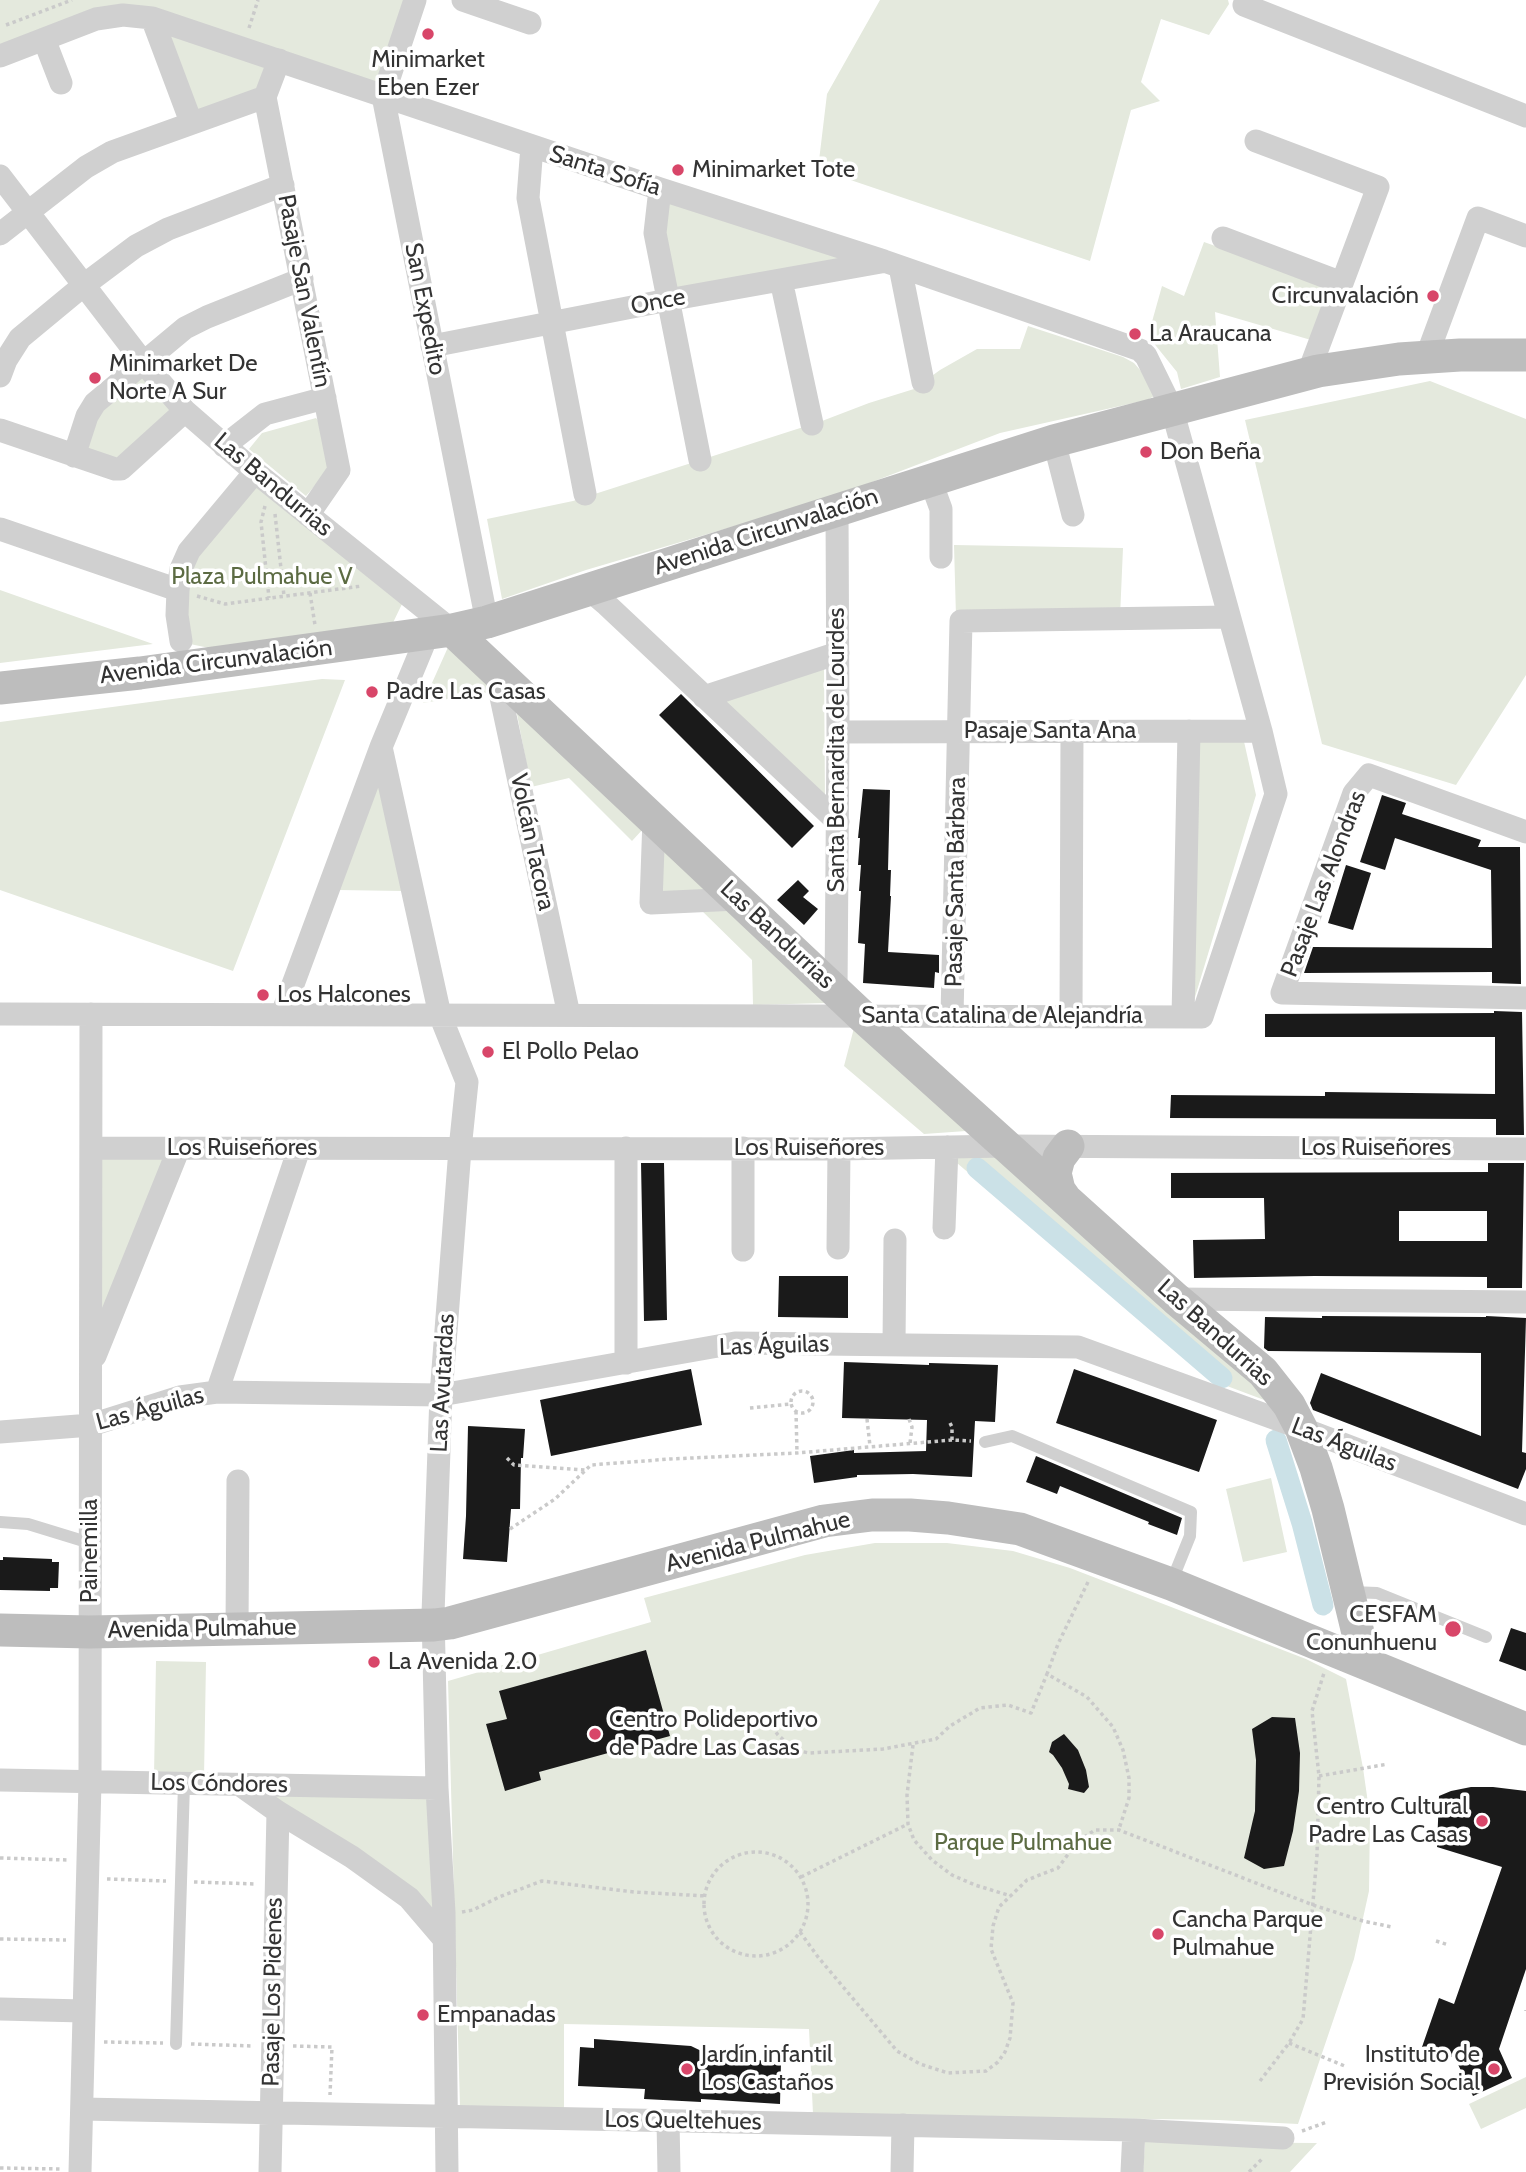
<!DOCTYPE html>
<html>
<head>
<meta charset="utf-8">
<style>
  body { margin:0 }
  canvas { display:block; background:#fff }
</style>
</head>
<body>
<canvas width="1526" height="2172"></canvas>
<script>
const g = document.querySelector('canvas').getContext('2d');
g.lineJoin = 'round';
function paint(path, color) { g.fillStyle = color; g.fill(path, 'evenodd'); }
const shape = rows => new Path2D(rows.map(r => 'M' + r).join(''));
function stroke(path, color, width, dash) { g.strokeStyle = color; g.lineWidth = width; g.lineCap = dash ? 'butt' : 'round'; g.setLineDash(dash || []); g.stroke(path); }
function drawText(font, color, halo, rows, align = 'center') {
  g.font = font + ' Cabin,sans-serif'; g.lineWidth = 7; g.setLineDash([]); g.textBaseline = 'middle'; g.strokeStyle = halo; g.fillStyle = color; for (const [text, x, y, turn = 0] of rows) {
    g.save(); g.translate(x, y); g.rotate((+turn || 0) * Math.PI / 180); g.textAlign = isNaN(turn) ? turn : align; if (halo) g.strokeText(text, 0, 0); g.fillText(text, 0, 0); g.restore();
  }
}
paint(shape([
  [0,0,409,0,381,87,176,16,0,44],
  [880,0,1228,0,1229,4,1209,35,1161,19,1141,82,1160,101,1131,110,1090,261,818,169,827,94],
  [152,18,279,60,265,97,191,122],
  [663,193,866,259,670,297],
  [1204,242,1331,287,1311,340,1215,312,1220,377,1181,389,1177,372,1148,336,1162,286,1184,296],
  [1028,326,1123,357,1134,363,1160,393,1147,400,1000,433,833,497,586,570,502,599,487,519,573,501,822,421,869,403,914,389,940,370,977,349,1020,349],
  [143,366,181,411,131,459,77,454,88,418],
  [1430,381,1526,419,1526,675,1456,785,1322,744,1245,420],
  [316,418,320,423,330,468,306,496,249,449,262,433],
  [255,476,402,604,388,633,234,653,185,643,184,571],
  [954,545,1123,548,1120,617,956,617],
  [0,590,153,644,0,663],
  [449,645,488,683,491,692,423,703],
  [824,666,825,802,719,700],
  [322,679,345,680,233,971,0,890,0,722],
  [516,709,643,829,632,841,569,778,531,787],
  [1243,737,1256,795,1192,1007,1195,738],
  [379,783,403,891,338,890],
  [658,843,714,896,661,900],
  [699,908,726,908,827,1003,753,1005,752,960],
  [854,1028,966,1131,924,1134,844,1066],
  [956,1154,1003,1154,1275,1404,1211,1380,957,1163],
  [169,1157,96,1340,97,1159],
  [1271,1478,1287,1552,1243,1562,1226,1489],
  [875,1543,947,1543,1013,1551,1070,1568,1306,1659,1346,1679,1363,1768,1370,1817,1369,1891,1354,1959,1298,2124,1218,2120,813,2114,809,2029,564,2024,564,2109,460,2107,448,1681,651,1622,644,1598,805,1555],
  [156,1661,206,1662,204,1777,154,1776],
  [261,1792,428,1794,435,1915],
  [1526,2077,1526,2108,1481,2129,1469,2104],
  [1145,2142,1317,2143,1290,2172,1143,2172]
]), '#e4e9dd');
stroke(shape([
  [977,1168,1222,1378],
  [1276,1440,1302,1523,1323,1605]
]), '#cbe1e7', 21);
paint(shape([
  [681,694,814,826,792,848,659,715],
  [863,789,890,790,888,870,891,870,890,896,891,896,888,952,939,955,939,973,935,972,934,988,863,983,865,944,858,943,861,891,859,891,861,865,858,865,860,838,858,838],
  [1382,795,1406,803,1402,814,1481,840,1478,847,1520,847,1521,984,1492,983,1492,972,1304,973,1313,947,1492,948,1491,870,1395,838,1385,870,1360,862],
  [1346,865,1371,873,1353,930,1328,923],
  [798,880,809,891,803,897,818,909,804,925,777,900],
  [1494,1011,1522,1012,1524,1135,1496,1135,1496,1119,1170,1118,1171,1095,1325,1096,1325,1092,1495,1094,1495,1037,1265,1037,1265,1014,1494,1013],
  [641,1163,664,1163,667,1320,644,1321],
  [1488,1163,1524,1163,1522,1288,1487,1288,1487,1277,1315,1276,1194,1278,1193,1240,1265,1239,1264,1198,1171,1198,1171,1173,1488,1172],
  [1399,1211,1487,1211,1487,1241,1399,1241],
  [779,1276,848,1276,848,1318,778,1317],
  [1322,1316,1486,1317,1486,1316,1526,1318,1522,1452,1526,1453,1526,1469,1518,1489,1313,1410,1310,1403,1321,1373,1481,1436,1481,1353,1268,1351,1264,1348,1265,1317,1322,1318],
  [844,1362,929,1365,929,1363,998,1365,995,1422,975,1421,972,1477,913,1474,857,1475,857,1477,814,1483,810,1456,854,1450,854,1453,926,1451,927,1420,842,1418],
  [691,1369,702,1425,551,1456,540,1400],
  [1074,1369,1217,1420,1199,1472,1056,1423],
  [468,1426,525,1429,523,1458,521,1458,520,1509,511,1509,507,1562,463,1559,466,1516],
  [1036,1456,1182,1518,1177,1535,1148,1524,1149,1522,1060,1486,1057,1494,1026,1482],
  [3,1557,52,1559,52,1562,59,1562,58,1588,50,1588,50,1591,0,1590,0,1560,3,1560],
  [1511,1628,1526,1633,1526,1671,1499,1661],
  [646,1650,670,1736,539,1772,541,1780,505,1791,486,1724,507,1719,499,1691],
  [1272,1717,1295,1718,1300,1753,1299,1791,1293,1831,1284,1866,1264,1869,1244,1858,1255,1811,1256,1760,1252,1729],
  [1064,1734,1078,1750,1086,1770,1089,1787,1084,1793,1068,1789,1069,1784,1062,1768,1053,1755,1049,1752,1052,1742],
  [1471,1787,1493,1787,1526,1791,1526,1969,1499,2049,1512,2078,1473,2096,1455,2058,1422,2047,1439,1998,1454,2004,1502,1867,1437,1847,1439,1796,1451,1791],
  [594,2039,691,2046,718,2059,781,2061,780,2104,701,2099,701,2102,644,2099,645,2089,578,2086,580,2047,594,2048]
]), '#1a1a1a');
stroke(shape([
  [6,25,72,0],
  [249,28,258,0],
  [265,506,261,522,269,598],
  [275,514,284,596],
  [310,593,315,625],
  [197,596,225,604,362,586],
  '791 1402a11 11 0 1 1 22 0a11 11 0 1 1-22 0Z',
  [750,1408,791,1404],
  [796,1411,797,1453],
  [867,1419,870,1446],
  [909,1419,912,1427,910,1443],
  [950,1423,952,1427,952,1440],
  [507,1458,514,1465,585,1470],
  [510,1529,555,1499,591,1465,670,1459,797,1453,952,1440,971,1441],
  [1088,1582,1058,1644,1047,1674,1087,1697,1113,1727,1123,1750,1129,1778,1129,1798,1119,1829],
  [764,1715,778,1735,795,1750,809,1753,883,1749,936,1739,950,1726,980,1708,1008,1705,1031,1713,1047,1674],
  [913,1745,907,1795,908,1824,914,1840,932,1860,952,1875,975,1885,1011,1896],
  [1319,1776,1388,1764],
  '704 1904a52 52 0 1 1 104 0a52 52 0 1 1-104 0Z',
  [0,1858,68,1860],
  [801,1877,908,1824],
  [107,1879,166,1881],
  [194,1882,257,1884],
  [462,1912,473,1910,499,1897,542,1881,634,1892,706,1896],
  [800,1932,818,1957,897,2051,920,2064,948,2073,986,2071,998,2062,1005,2052,1010,2038,1013,2003,991,1949,993,1926,999,1907,1027,1880,1058,1868,1077,1842,1095,1830,1119,1830,1313,1905,1363,1921,1392,1927],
  [0,1939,66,1940],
  [1436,1941,1449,1945],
  [1526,2010,1526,2011],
  [104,2042,163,2043],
  [1289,2043,1347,2067],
  [191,2044,254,2046],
  [293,2046,332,2047,330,2095],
  [1260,2081,1289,2043,1303,2019,1317,1855,1319,1776,1312,1711,1324,1673],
  [1302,2131,1327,2122],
  [0,2168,61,2169],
  [1249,2172,1262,2159]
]), '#cacaca', 3.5, [3.5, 3.5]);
stroke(shape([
  [985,1442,1012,1436,1191,1512,1190,1536,1171,1583],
  [0,1522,28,1524,90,1543],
  [1351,1592,1377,1593,1486,1637],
  [176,2044,184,1784]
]), '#d0d0d0', 12);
stroke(shape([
  [415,0,383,96,487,622],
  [463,0,530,23],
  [1244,5,1526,116],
  [152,18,191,122],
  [44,39,61,83],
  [0,56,96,19,123,15,152,18,660,189,884,261,1140,350,1146,356,1172,409,1261,731,1276,794,1202,1017,0,1014],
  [279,60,265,97,339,470,308,515],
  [1256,141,1378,187,1308,374],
  [532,146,528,198,585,494],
  [0,176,143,362,185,411,255,472,449,628],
  [660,189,655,233,700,460],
  [0,234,86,167,112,152,265,97],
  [1223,238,1342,283],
  [900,267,923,382],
  [781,280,812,424],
  [432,346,668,300,881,262],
  [1426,358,1478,218,1526,236],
  [0,376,6,360,20,338,84,285,136,246,168,229,283,185],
  [0,430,115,469,121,469,185,411],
  [1054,441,1073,515],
  [224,446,265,414,325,398],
  [74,456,87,416,95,403,185,328,207,317,302,279],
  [930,479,941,509,941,557],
  [0,529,178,590],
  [588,589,607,605,838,822],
  [432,624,381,747,440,1015,467,1082,460,1149,441,1395,433,1614,437,1788,444,1913,447,2172],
  [181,641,177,615,178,590,181,569,189,551,255,472],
  [495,669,569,1015],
  [704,697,838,653],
  [838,732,1261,731],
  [654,819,651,903,738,899],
  [1526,832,1369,775,1354,793,1282,993,1526,998],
  [836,991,838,732,837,509],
  [282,1014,381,747],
  [952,1016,961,621,1229,617],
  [1071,1017,1072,731],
  [1183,1017,1189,731],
  [91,1148,839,1149,1006,1146,1526,1149],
  [743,1148,743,1250],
  [944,1228,947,1147],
  [838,1248,839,1149],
  [1176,1299,1526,1302],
  [894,1344,895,1240],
  [95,1356,179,1148],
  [626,1363,626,1148],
  [217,1392,299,1149],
  [0,1432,91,1425,180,1397,217,1392,441,1395,735,1343,1078,1347,1301,1428,1526,1514],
  [237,1628,238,1481],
  [0,1780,437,1788],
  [240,1785,278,1812,352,1857,409,1898,444,1939],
  [0,2009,84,2011],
  [82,2109,1134,2130,1283,2138],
  [668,2121,669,2172],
  [80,2172,90,1782,91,1014],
  [270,2172,278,1812],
  [902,2172,903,2125],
  [1132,2172,1134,2130]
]), '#d0d0d0', 23);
stroke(shape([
  [452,630,862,1016,1176,1299,1263,1372,1289,1405,1301,1428,1316,1468,1328,1509,1365,1662],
  [0,688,140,673,452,630,487,622,1054,441,1318,371,1399,359,1460,355,1526,355],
  [1064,1197,1059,1190,1055,1173,1059,1158,1068,1146],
  [0,1630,90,1632,434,1625,450,1623,824,1521,872,1515,910,1515,948,1518,1020,1529,1171,1584,1526,1729]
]), '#bdbdbd', 33);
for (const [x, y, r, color] of [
  [428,34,7,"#d84669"],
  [678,170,7,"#d84669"],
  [1433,296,7,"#d84669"],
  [1135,334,7,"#d84669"],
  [95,378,7,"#d84669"],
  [1146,452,7,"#d84669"],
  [372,692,7,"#d84669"],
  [263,995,7,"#d84669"],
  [488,1052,7,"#d84669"],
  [1453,1629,9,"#d84669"],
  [374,1662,7,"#d84669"],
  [595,1734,7,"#d84669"],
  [1482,1821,7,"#d84669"],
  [1158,1934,7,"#d84669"],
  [423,2015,7,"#d84669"],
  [687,2069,7,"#d84669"],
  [1494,2069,7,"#d84669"]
]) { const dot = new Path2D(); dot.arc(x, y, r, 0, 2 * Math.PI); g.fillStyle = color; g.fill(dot); stroke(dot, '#fff', 2.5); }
drawText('24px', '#333', '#fff', [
  ["Minimarket",428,60,"center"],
  ["Eben Ezer",428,88,"center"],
  ["Minimarket Tote",692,170],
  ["Circunvalación",1419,296,"right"],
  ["La Araucana",1149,334],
  ["Minimarket De",109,364],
  ["Norte A Sur",109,392],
  ["Don Beña",1160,452],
  ["Padre Las Casas",386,692],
  ["Los Halcones",277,995],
  ["El Pollo Pelao",502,1052],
  ["CESFAM",1437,1615,"right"],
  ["Conunhuenu",1437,1643,"right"],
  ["La Avenida 2.0",388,1662],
  ["Centro Polideportivo",609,1720],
  ["de Padre Las Casas",609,1748],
  ["Centro Cultural",1468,1807,"right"],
  ["Padre Las Casas",1468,1835,"right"],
  ["Cancha Parque",1172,1920],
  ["Pulmahue",1172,1948],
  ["Empanadas",437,2015],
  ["Jardín infantil",701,2055],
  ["Los Castaños",701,2083],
  ["Instituto de",1480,2055,"right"],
  ["Previsión Social",1480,2083,"right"]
], 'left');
drawText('24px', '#333', '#fff', [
  ["Santa Sofía",605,171,18],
  ["Pasaje San Valentín",304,291,79],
  ["Once",658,302,-11],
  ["San Expedito",425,309,79],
  ["Las Bandurrias",273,485,40],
  ["Avenida Circunvalación",766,532,-18],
  ["Avenida Circunvalación",216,662,-7],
  ["Pasaje Santa Ana",1050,731],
  ["Santa Bernardita de Lourdes",837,750,-90],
  ["Volcán Tacora",532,842,78],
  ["Pasaje Santa Bárbara",956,882,-89],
  ["Pasaje Las Alondras",1324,884,-69],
  ["Las Bandurrias",777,935,43],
  ["Santa Catalina de Alejandría",1002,1016],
  ["Los Ruiseñores",242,1148],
  ["Los Ruiseñores",809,1148],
  ["Los Ruiseñores",1376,1148],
  ["Las Bandurrias",1215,1333,42],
  ["Las Águilas",774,1346,-2],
  ["Las Avutardas",443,1383,-87],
  ["Las Águilas",150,1409,-15],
  ["Las Águilas",1344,1445,21],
  ["Avenida Pulmahue",758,1542,-14],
  ["Painemilla",90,1551,-90],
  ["Avenida Pulmahue",202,1629,-1],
  ["Los Cóndores",219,1784,1],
  ["Pasaje Los Pidenes",273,1992,-89],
  ["Los Queltehues",683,2121,1]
]);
drawText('24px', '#5c6b43', '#fff', [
  ["Plaza Pulmahue V",262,577],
  ["Parque Pulmahue",1023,1843]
]);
</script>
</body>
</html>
